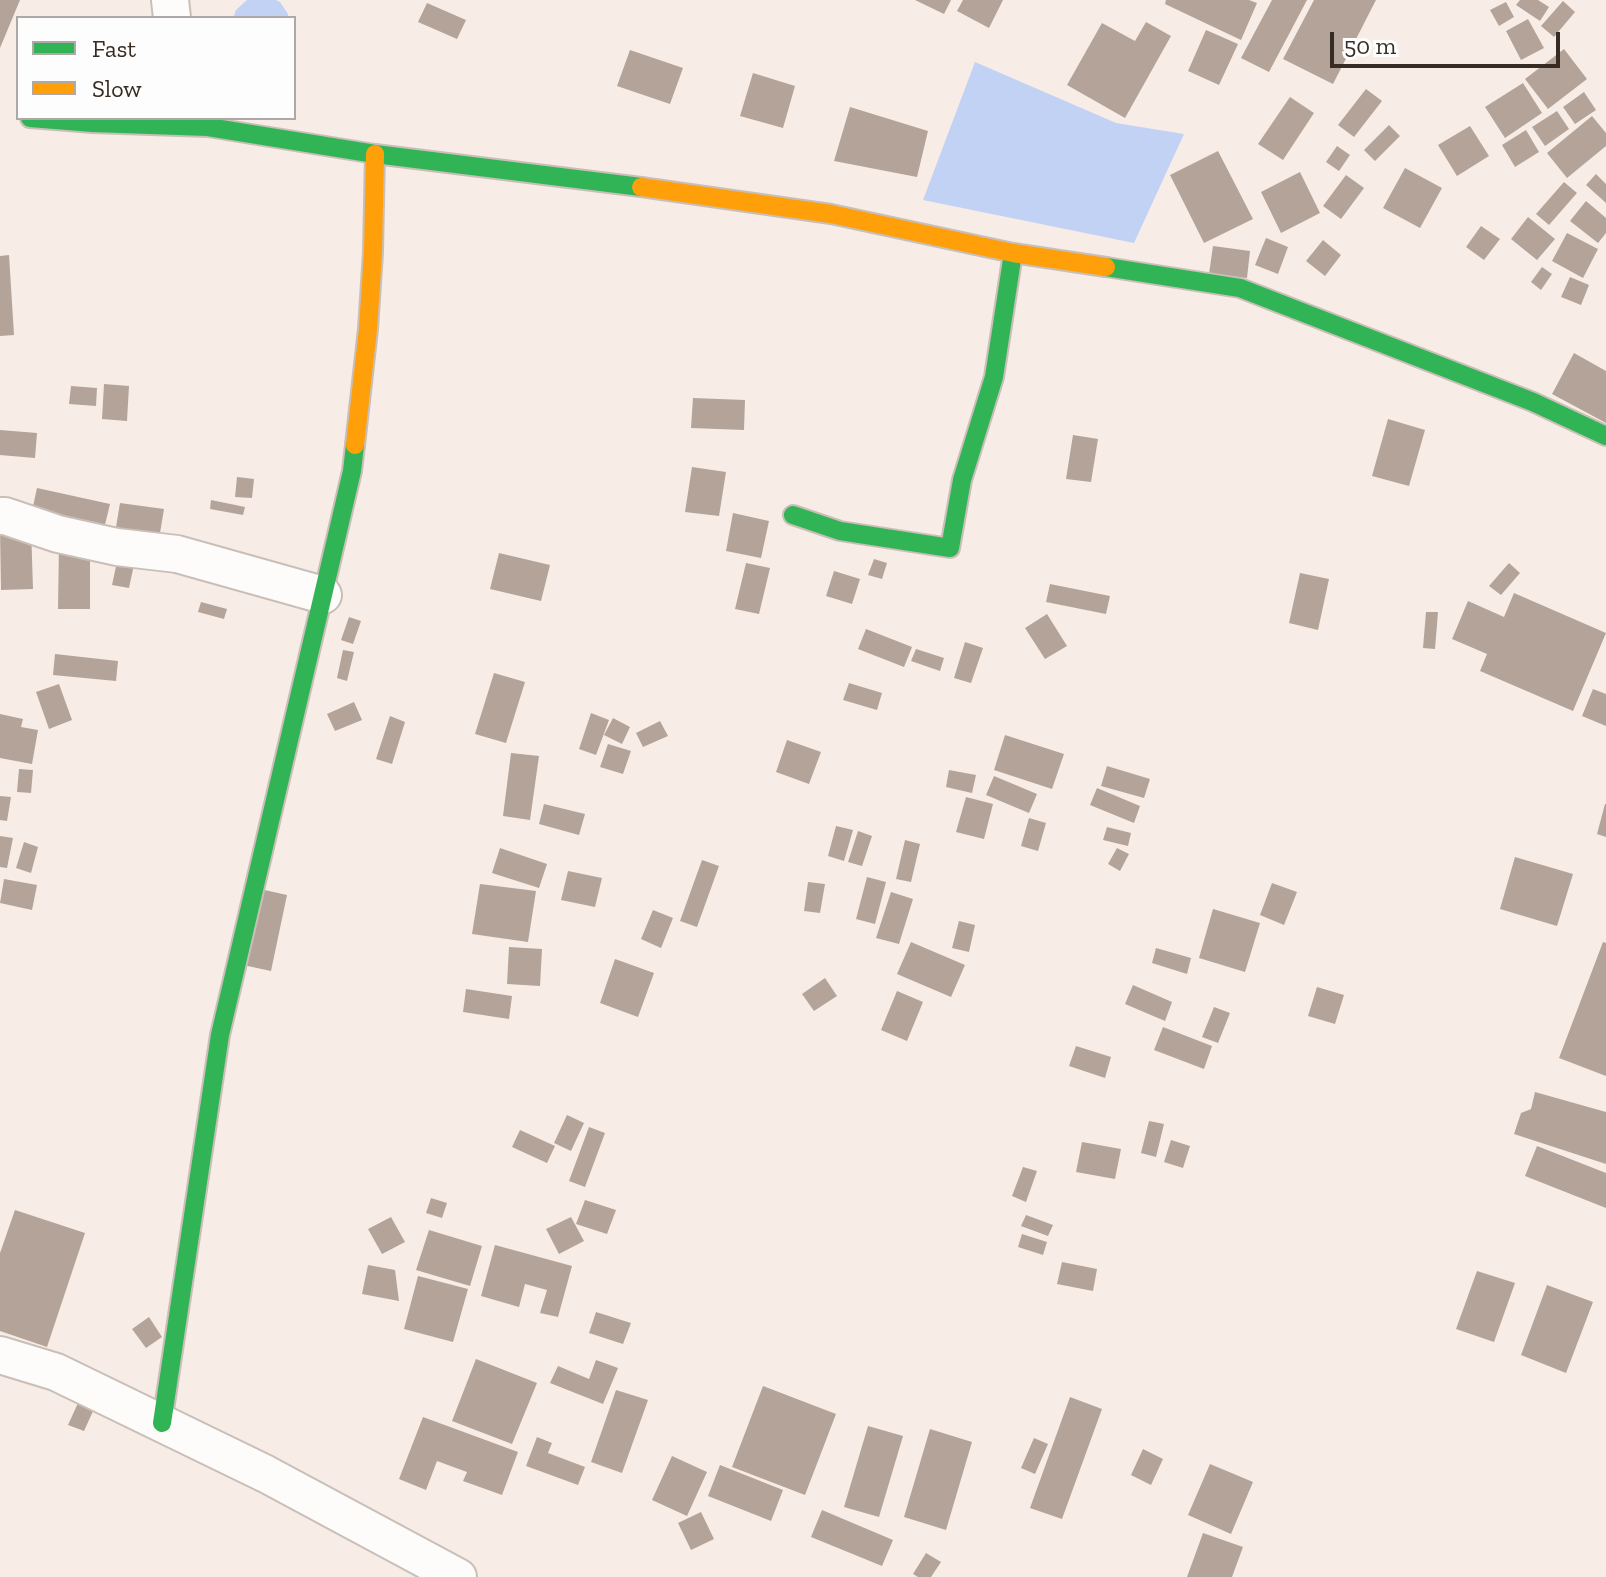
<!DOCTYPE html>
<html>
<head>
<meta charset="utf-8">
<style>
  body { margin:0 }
  #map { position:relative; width:1606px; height:1577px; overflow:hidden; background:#f7ede6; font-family:"Zilla Slab",serif }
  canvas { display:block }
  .legend { position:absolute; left:16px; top:16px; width:280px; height:104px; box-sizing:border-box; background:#fdfdfd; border:2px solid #aea9a6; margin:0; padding:10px 14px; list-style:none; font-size:24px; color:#372c23 }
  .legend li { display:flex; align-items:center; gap:16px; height:40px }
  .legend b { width:40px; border:2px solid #aea9a6 }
  .scale { position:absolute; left:1330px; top:32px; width:230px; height:36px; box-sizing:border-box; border:4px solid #372c23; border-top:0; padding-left:10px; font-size:24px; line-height:28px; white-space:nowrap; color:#372c23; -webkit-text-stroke:6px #fdfdfd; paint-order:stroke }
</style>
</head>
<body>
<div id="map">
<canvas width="1606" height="1577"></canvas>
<ul class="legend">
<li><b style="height:10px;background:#30b455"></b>Fast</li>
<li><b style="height:10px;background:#ff9f0a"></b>Slow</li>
</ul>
<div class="scale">50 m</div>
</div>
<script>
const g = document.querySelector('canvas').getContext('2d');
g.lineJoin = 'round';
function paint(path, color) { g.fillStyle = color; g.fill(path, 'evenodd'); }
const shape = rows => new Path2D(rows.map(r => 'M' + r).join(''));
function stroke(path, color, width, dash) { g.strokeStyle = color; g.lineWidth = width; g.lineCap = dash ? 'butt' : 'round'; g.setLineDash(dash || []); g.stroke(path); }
paint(shape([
  [247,0,276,0,280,2,288,14,288,18,233,18,236,10],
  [975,62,1116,123,1184,134,1134,243,923,200]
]), '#c1d2f5');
paint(shape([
  [0,0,20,0,0,48],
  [915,0,951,0,944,14],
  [963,0,1003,0,989,28,957,11],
  [1166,0,1249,0,1257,3,1241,40,1165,4],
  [1272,0,1307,0,1269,72,1241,58],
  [1314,0,1376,0,1333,84,1283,59],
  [1520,0,1538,0,1549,7,1540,21,1516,5],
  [1563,1,1575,12,1554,37,1541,26],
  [1506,2,1514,17,1499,26,1490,10],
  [427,3,466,20,457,39,418,22],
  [1528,19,1544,48,1521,60,1506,31],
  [1146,22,1171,36,1125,118,1067,85,1102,23,1135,41],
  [1206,30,1238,44,1219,85,1188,71],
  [1564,49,1587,79,1548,109,1525,79],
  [630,50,683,68,670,104,617,86],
  [753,73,795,86,783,128,740,116],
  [1523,83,1542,113,1505,138,1485,107],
  [1366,89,1382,101,1354,137,1338,125],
  [1584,92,1596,110,1575,124,1563,107],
  [1290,97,1314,113,1283,160,1258,144],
  [850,107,928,131,917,177,834,161],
  [1557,111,1569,129,1545,146,1532,127],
  [1592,116,1606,133,1606,146,1567,178,1547,153],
  [1389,125,1400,136,1375,161,1364,150],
  [1470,126,1489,156,1457,176,1438,145],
  [1526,130,1539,152,1515,167,1502,145],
  [1337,146,1350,155,1339,171,1326,162],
  [1218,151,1253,219,1204,243,1170,175],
  [1405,168,1442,188,1420,228,1383,208],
  [1300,172,1320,213,1281,233,1261,192],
  [1596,174,1606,184,1606,203,1586,185],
  [1346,175,1364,188,1341,219,1323,206],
  [1564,182,1577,193,1549,225,1536,214],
  [1586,201,1606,218,1606,233,1598,243,1570,221],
  [1528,217,1555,239,1537,260,1511,239],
  [1481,226,1500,239,1484,260,1466,247],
  [1567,233,1598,249,1583,278,1552,261],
  [1266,238,1288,247,1278,274,1255,265],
  [1323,240,1341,255,1325,276,1306,261],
  [1213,246,1250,251,1247,278,1209,274],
  [9,255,14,335,0,336,0,256],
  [1542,267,1552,274,1541,290,1531,282],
  [1570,277,1589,285,1581,305,1561,297],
  [1574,353,1606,371,1606,423,1552,394],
  [104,384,129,386,127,421,102,419],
  [71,386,97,388,96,406,69,404],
  [693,398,745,400,744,430,691,428],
  [1388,419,1425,430,1409,486,1372,476],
  [0,430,37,433,35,458,0,455],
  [1073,435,1098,439,1091,482,1066,479],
  [692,467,726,472,719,516,685,512],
  [237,477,254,479,252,498,235,497],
  [37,488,110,504,102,537,30,520],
  [211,500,245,507,243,515,210,509],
  [120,503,164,509,158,545,114,539],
  [733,513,769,521,761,558,726,551],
  [31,527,33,589,1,590,0,528],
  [59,544,90,544,90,609,58,609],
  [499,553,550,565,541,601,490,589],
  [118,557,135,560,129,588,112,585],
  [874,559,887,563,882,579,868,575],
  [746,563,770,568,759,614,735,609],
  [1509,563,1520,573,1501,595,1489,586],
  [834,571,860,579,852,604,826,596],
  [1300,573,1329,579,1318,630,1289,623],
  [1050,584,1110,596,1106,614,1046,602],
  [1514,593,1606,633,1573,711,1480,671,1487,654,1452,639,1468,601,1504,617],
  [201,602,227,609,224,619,198,612],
  [1426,612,1438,612,1435,649,1423,648],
  [1047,614,1067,646,1045,659,1025,628],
  [349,617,361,621,353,644,341,640],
  [866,629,912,647,904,667,858,649],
  [965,642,983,648,971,683,954,678],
  [916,649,944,658,940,671,911,661],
  [343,650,354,652,347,681,337,678],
  [55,654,118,661,116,681,53,675],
  [494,673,525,682,506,743,475,734],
  [849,683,882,693,877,710,843,700],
  [59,684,72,720,49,729,36,692],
  [1593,689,1606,694,1606,726,1582,716],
  [354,702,362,720,335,731,327,714],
  [591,713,609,720,596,755,579,749],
  [0,714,23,719,21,727,38,730,32,764,0,758],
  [390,716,405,722,392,764,376,759],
  [613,718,630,727,622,744,604,735],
  [660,721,668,736,643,747,636,733],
  [1005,735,1064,754,1052,789,994,770],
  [787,740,821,752,809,784,776,772],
  [608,744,631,751,623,774,600,767],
  [511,753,539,756,530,820,503,816],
  [1107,766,1150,779,1144,798,1101,786],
  [19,769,33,770,31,793,17,792],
  [949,770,976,775,972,793,946,787],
  [994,776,1037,794,1029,813,986,795],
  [1097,788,1140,806,1134,823,1090,805],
  [0,796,11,797,7,821,0,820],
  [966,797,993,804,984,839,956,832],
  [544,804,585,814,579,835,539,824],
  [1605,804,1606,804,1606,837,1597,834],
  [1029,818,1046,823,1038,851,1021,846],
  [836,826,853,830,844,861,828,856],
  [1107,827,1131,833,1128,846,1103,840],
  [858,831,872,836,862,866,848,862],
  [0,836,13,838,7,868,0,867],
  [905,840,920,844,911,882,896,879],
  [24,842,38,847,31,873,16,868],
  [500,848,547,864,539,888,492,873],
  [1117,848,1129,854,1120,871,1108,864],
  [1515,857,1573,874,1557,926,1500,909],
  [702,860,719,866,697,927,680,921],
  [568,871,602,878,595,907,561,900],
  [867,877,886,882,875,924,856,919],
  [4,879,37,885,32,910,0,903],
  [808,882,825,884,820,913,804,911],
  [1272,883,1297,892,1284,925,1260,915],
  [480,884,536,891,528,942,472,934],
  [260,889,287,895,271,971,243,965],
  [891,892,913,899,899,944,876,938],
  [1213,909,1260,923,1245,972,1199,958],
  [653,910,673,918,661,948,641,939],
  [959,921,975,925,969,952,952,948],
  [911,942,965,965,951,997,897,974],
  [1603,942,1606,943,1606,1076,1559,1058],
  [509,947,542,949,540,986,507,984],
  [1156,948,1191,958,1187,974,1152,963],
  [615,959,654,973,638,1017,600,1003],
  [825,978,837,996,814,1011,802,994],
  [1133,985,1172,1002,1165,1021,1125,1004],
  [1317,987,1344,995,1335,1024,1308,1016],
  [466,989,512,996,509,1019,463,1012],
  [897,991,923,1002,907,1041,881,1030],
  [1214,1007,1230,1013,1218,1043,1202,1037],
  [1163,1027,1212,1046,1204,1069,1154,1050],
  [1076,1046,1111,1057,1105,1078,1069,1066],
  [1535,1092,1606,1112,1606,1164,1514,1134,1521,1113,1531,1109],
  [567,1115,584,1123,571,1151,554,1143],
  [1149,1121,1164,1124,1156,1157,1141,1153],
  [589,1127,605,1133,585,1187,569,1181],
  [520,1130,555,1146,547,1163,512,1147],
  [1171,1140,1190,1146,1183,1168,1164,1162],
  [1082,1142,1121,1149,1115,1179,1076,1172],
  [1537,1146,1606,1173,1606,1208,1525,1176],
  [1023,1167,1037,1171,1026,1202,1012,1196],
  [431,1198,447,1203,442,1218,426,1213],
  [585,1200,616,1210,607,1234,576,1224],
  [15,1210,85,1233,47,1347,0,1331,0,1253],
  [1026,1215,1053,1225,1048,1236,1021,1226],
  [391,1217,405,1242,382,1254,368,1229],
  [571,1217,584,1241,559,1254,546,1229],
  [429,1230,482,1246,470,1286,416,1270],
  [1022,1234,1047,1242,1043,1255,1018,1247],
  [495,1245,572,1266,558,1317,540,1313,547,1290,525,1284,519,1307,481,1296],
  [1062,1262,1097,1269,1093,1291,1057,1284],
  [368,1265,395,1270,399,1301,362,1294],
  [1477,1271,1515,1283,1494,1342,1456,1329],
  [418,1276,468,1289,453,1342,404,1329],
  [1547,1285,1593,1302,1566,1373,1521,1355],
  [596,1312,631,1323,623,1344,589,1333],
  [149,1317,162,1337,146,1348,132,1329],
  [476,1359,537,1383,512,1444,452,1421],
  [596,1360,618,1368,603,1404,550,1383,558,1366,589,1379],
  [763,1386,836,1414,805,1495,732,1467],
  [616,1390,648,1400,622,1473,591,1462],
  [1070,1397,1102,1409,1062,1519,1030,1508],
  [78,1403,94,1409,84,1431,68,1425],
  [423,1417,518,1452,502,1495,463,1481,467,1472,437,1461,426,1490,399,1479],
  [868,1426,903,1436,879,1517,844,1507],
  [930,1429,972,1442,946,1530,904,1517],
  [537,1437,552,1443,548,1453,585,1467,578,1485,526,1466],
  [1034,1438,1048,1444,1035,1474,1021,1468],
  [1143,1449,1163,1459,1151,1485,1131,1475],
  [672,1456,707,1472,687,1516,652,1500],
  [1210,1464,1253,1482,1231,1534,1188,1515],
  [720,1465,783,1490,771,1521,708,1496],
  [822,1510,893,1540,882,1566,811,1537],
  [701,1512,714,1539,691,1550,678,1523],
  [1203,1533,1243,1547,1232,1577,1187,1577],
  [926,1553,941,1562,931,1577,918,1577,913,1574]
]), '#b4a398');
const street = shape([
  [170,0,172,18],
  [0,516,5,516,58,534,117,547,177,554,323,595],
  [0,1355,56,1372,266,1474,458,1577]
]);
const fast = shape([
  [30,118,93,123,208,127,375,154,641,187],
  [1106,267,1240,288,1533,402,1606,436],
  [793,515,840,531,950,548,962,480,994,377,1013,253],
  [162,1423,220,1035,352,471,355,445]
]);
const slow = shape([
  [641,187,831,214,1013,253,1106,267],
  [355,445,368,329,373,252,375,154]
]);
stroke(street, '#c9bfb8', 40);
stroke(fast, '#c9bfb8', 22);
stroke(slow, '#c9bfb8', 22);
stroke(street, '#fefcfb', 36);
stroke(fast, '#30b455', 18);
stroke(slow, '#ff9f0a', 18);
</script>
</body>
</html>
